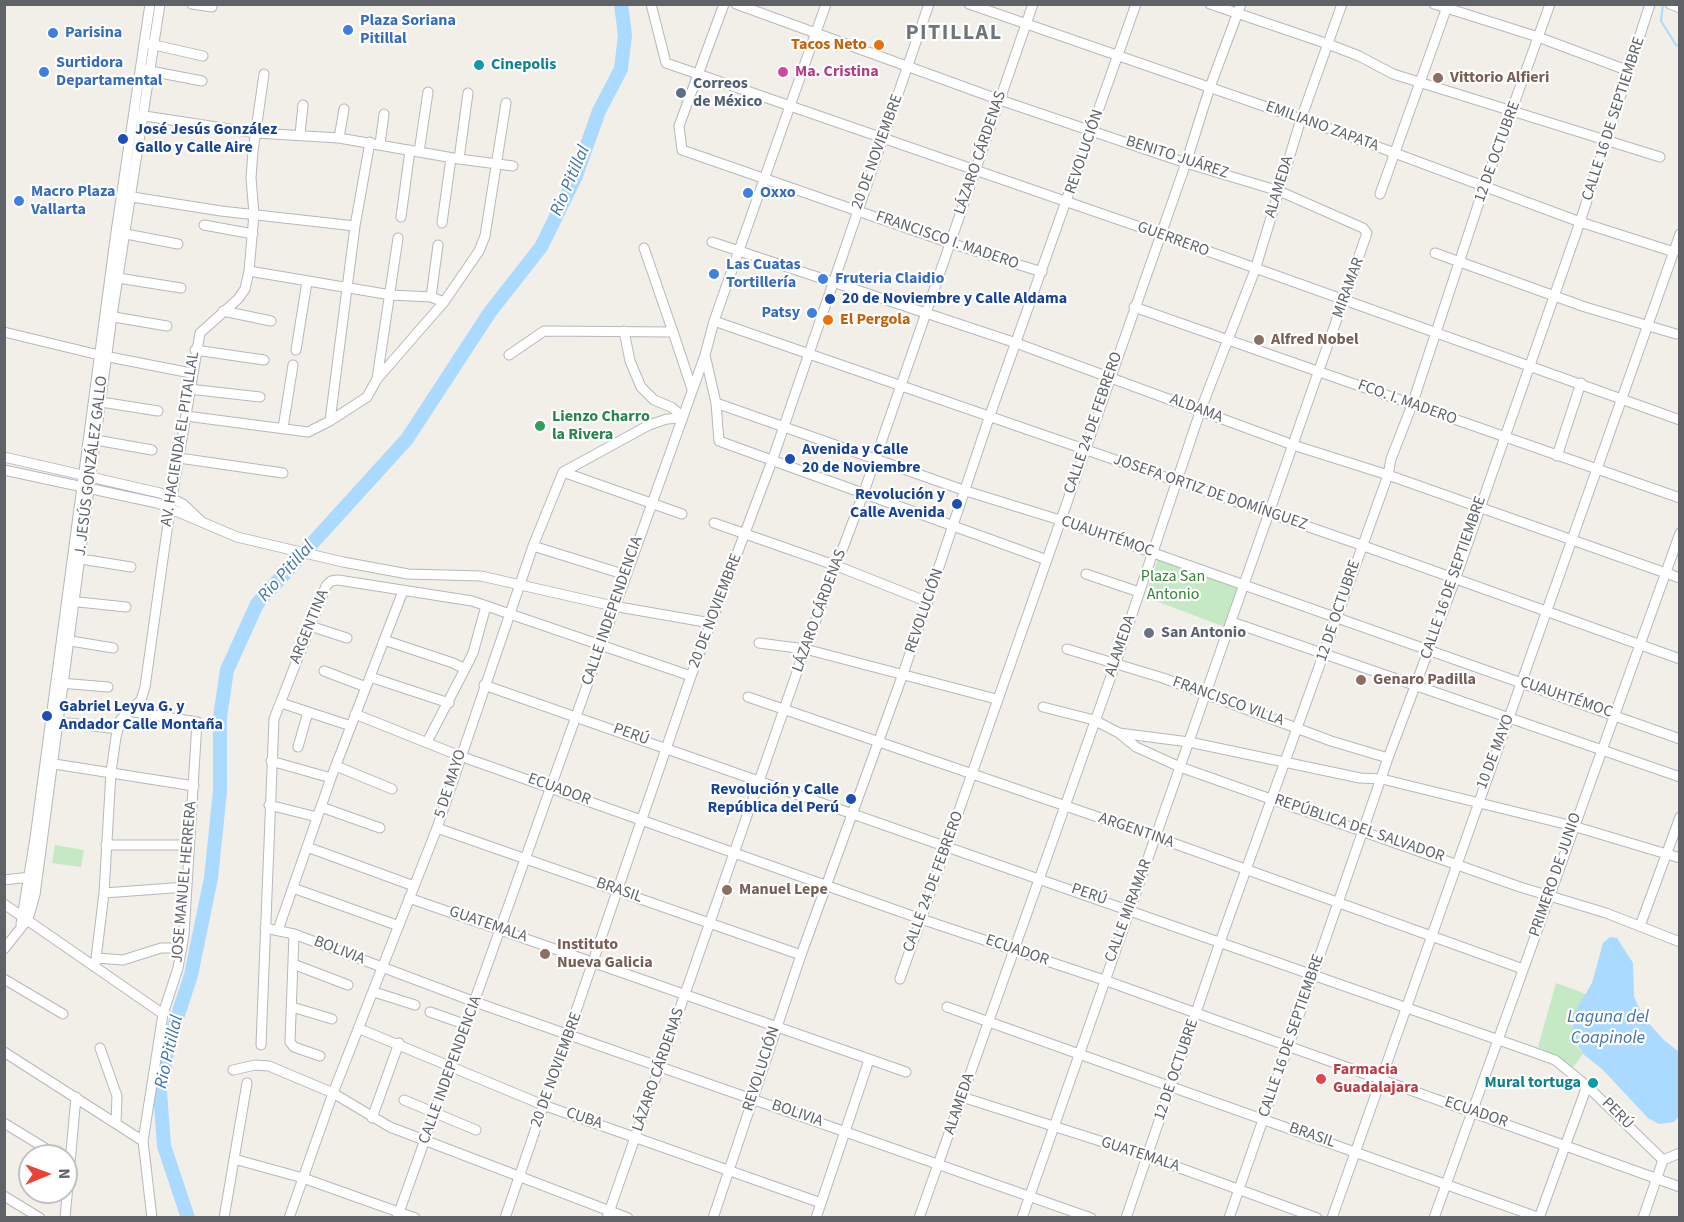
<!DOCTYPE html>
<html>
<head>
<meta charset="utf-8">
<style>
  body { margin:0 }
  #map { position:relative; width:1684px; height:1222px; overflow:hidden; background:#f1efe8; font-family:"Source Sans 3",sans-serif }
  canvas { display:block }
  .frame { position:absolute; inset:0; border:6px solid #5f6368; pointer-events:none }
  .north { position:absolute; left:18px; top:1144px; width:60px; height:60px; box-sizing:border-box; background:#fff; border:2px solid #bfc1c3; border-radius:50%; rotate:89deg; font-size:16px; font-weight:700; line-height:24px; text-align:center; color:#5f6368 }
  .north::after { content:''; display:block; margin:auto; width:21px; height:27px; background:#ea4335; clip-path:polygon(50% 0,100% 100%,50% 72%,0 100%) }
</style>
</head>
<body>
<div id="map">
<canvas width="1684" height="1222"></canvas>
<div class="frame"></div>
<div class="north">N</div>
</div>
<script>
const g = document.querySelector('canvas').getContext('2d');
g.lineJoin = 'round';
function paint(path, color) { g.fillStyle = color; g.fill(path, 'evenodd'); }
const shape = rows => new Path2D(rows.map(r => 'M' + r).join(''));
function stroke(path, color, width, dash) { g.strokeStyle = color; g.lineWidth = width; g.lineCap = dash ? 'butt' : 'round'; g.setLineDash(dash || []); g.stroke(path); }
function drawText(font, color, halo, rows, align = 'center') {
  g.font = font + ' "Source Sans 3",sans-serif'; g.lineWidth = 4.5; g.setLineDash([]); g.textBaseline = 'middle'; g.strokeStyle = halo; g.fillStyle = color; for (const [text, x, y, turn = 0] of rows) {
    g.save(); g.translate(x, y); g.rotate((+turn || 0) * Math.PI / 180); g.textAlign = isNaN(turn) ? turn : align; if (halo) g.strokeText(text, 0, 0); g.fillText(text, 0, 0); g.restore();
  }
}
paint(shape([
  [1158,559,1239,589,1225,627,1145,597],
  [55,845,84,850,81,867,52,863],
  [1556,983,1586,994,1571,1021,1575,1044,1583,1054,1572,1069,1558,1058,1538,1047]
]), '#c5e8c5');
paint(shape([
  [1610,937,1617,938,1633,963,1634,997,1644,1018,1664,1040,1679,1052,1679,1116,1674,1122,1659,1124,1648,1118,1602,1069,1583,1054,1572,1036,1573,1015,1592,983,1603,943]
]), '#aadaff');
stroke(shape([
  [1663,4,1661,21,1676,45,1680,46]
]), '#aadaff', 2);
stroke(shape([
  [188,1218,164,1146,160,1092,169,1042,191,975,211,878,220,791,220,717,227,670,257,604,407,439,490,312,541,247,576,176,599,111,621,69,625,35,621,4]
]), '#aadaff', 14);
const minor = shape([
  [192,4,212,7],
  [651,4,666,63,1160,234,1680,420],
  [724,4,679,126,682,150,950,243,1042,272],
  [736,4,1000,100,1186,163,1279,191,1363,228,1367,233,1022,1218],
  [969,4,1330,129,1580,222,1674,252],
  [1210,4,1328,44,1359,56,1393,74,1660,157],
  [1434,4,1538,37,1629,71],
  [1670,4,1680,8],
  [150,44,203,56],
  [145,70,202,81],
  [138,115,256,133,339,138,459,159,513,166],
  [300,134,303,105],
  [339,138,344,109],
  [380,144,384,114],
  [419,152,428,92],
  [459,159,468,93],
  [1380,194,1448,4],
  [126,196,221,211,355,226],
  [401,217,410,150],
  [442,223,451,158],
  [204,225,253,234],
  [121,233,178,244],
  [712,242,1016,343,1293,445,1388,475,1680,578],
  [644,248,673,332],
  [1435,253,1585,307,1676,334],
  [249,271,391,295,431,297,444,302],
  [112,277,181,288],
  [431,297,438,245],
  [1134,307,1680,498],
  [223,311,271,321],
  [108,316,167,326],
  [714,321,1361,545,1680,659],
  [624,331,630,361,641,387,654,400,671,407,682,416],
  [4,332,99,355,191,373],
  [195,350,264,360],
  [296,350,307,282],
  [509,355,544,331,673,332,692,389],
  [705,355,716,403,966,491,1060,520,1680,739],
  [377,379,444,302,479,251,485,236,506,103],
  [189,389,260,397],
  [95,401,158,411],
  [716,403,719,441,1047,560],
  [186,416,308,432,330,421,355,226,370,142],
  [330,421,367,397,377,379,398,238],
  [283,428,293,365],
  [96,440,152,450],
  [1557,456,1581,383],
  [4,457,160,493,183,504,201,521],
  [179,458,283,473],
  [4,470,157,503,237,537,343,562,408,574,481,576,613,606,711,623],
  [563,472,682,514],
  [714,523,837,566,928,602],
  [533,546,626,575],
  [75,558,131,567],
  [1086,574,1139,592],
  [69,601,126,607],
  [1232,622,1680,777],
  [310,626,347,638],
  [65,640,113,648],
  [384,640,453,663,465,669,427,742],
  [759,643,805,649,996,699],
  [1067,649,1163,678,1331,741,1388,758],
  [465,669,473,653,486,606],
  [324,671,366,687],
  [370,677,449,703],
  [60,683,108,687],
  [484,685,1533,1052,1555,1060,1587,1086,1663,1160],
  [748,697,1156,837,1523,969],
  [281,703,351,726],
  [1043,707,1094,720,1119,733,1136,747,1180,767,1520,887,1606,913,1680,942],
  [128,711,197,722,184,935,178,968,163,1014,143,1141,152,1218],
  [355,714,460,756,921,919,1104,980,1680,1187],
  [52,721,118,729],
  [1119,733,1189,742,1360,778,1382,779,1573,826,1680,858],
  [298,747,308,712],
  [271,761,331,778],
  [48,763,194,786],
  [336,766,392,789],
  [269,805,317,817],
  [321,807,380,828],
  [437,828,801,955],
  [106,845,189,845],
  [307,847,414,886],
  [4,880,30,877],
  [293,888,399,926],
  [104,893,186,887],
  [409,898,906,1072],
  [4,904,163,1014],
  [21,924,35,838,116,232,150,4],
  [1640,926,1680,817],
  [265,928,294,934,475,1002,1091,1218],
  [278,930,331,778,403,591],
  [294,934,290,1042,294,1047,320,1056],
  [4,949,28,919,35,895,112,316,160,4],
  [97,958,123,960,161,948,182,948],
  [293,964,348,985],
  [95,967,104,893,111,772,116,737,121,719,141,700,145,687,170,509,200,333,238,299,245,289,249,271,254,214,251,178,253,151,264,74],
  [4,979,63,1014],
  [900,979,1186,163,1210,87,1241,4],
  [374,992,415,1005],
  [292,1007,332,1019],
  [947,1007,1540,1218],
  [430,1012,467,1025],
  [360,1029,543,1105,821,1203],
  [261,1045,274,719,326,586,331,581,338,580,472,601,691,676],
  [100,1048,117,1096,116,1123],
  [4,1052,143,1141],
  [233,1070,255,1065,269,1066,333,1093,390,1127,628,1218],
  [962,1097,1147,1156,1317,1218],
  [404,1100,476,1130],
  [372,1118,399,1043],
  [4,1123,58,1156],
  [234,1159,303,1178,415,1218],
  [4,1196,40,1218],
  [65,1218,76,1097],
  [224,1218,247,1083],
  [289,1218,333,1093,437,828,533,546,563,472,649,425,667,419,681,418],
  [397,1218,705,355,714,321,826,4],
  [505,1218,691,676,772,461,929,4],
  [607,1218,805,649,864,492,1033,4],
  [713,1218,801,955,903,674,990,415,1136,4],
  [816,1218,869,1060],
  [919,1218,1115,665,1201,409,1255,270,1301,119,1342,4],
  [1126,1218,1220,942,1388,475,1391,459,1412,405,1484,187,1550,4],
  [1229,1218,1388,758,1455,580,1580,222,1650,4],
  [1332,1218,1680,234],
  [1434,1218,1680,533],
  [1539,1218,1587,1086],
  [1643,1218,1663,1160,1680,1153]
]);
stroke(minor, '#b5b8bc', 11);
stroke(minor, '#fff', 9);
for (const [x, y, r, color] of [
  [348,30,6,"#3f7fe0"],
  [53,33,6,"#3f7fe0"],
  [879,45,6,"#e8710a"],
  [479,65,6,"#0f9aa8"],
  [44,72,6,"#3f7fe0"],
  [783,72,6,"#d1479c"],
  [1438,78,6,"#8d6e63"],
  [681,93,6,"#5c6f8a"],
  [123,139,6,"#1a4fb4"],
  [748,193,6,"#3f7fe0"],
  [19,201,6,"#3f7fe0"],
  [714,274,6,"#3f7fe0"],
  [823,279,6,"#3f7fe0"],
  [830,299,6,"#1a4fb4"],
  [812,313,6,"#3f7fe0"],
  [828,320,6,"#e8710a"],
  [1259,340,6,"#8d6e63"],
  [540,426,6,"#2e9e5b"],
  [790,459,6,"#1a4fb4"],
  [957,504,6,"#1a4fb4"],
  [1149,633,6,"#6b7280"],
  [1361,680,6,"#8d6e63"],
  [47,716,6,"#1a4fb4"],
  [851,799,6,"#1a4fb4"],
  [727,890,6,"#8d6e63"],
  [545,954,6,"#8d6e63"],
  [1321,1079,6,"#e0444e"],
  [1593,1083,6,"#0f9aa8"]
]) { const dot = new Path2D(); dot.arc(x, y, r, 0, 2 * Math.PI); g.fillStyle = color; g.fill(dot); stroke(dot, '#fff', 2); }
drawText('bold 16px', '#366cbe', '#fff', [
  ["Plaza Soriana",360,21],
  ["Pitillal",360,39],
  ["Parisina",65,33],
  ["Surtidora",56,63],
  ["Departamental",56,81],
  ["Macro Plaza",31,192],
  ["Vallarta",31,210],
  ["Oxxo",760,193],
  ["Las Cuatas",726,265],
  ["Tortillería",726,283],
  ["Fruteria Claidio",835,279],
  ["Patsy",800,313,"right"]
], 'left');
drawText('bold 16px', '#c56008', '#fff', [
  ["Tacos Neto",867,45],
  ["El Pergola",840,320,"left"]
], 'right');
drawText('bold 16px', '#0d838f', '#fff', [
  ["Cinepolis",491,65],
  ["Mural tortuga",1581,1083,"right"]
], 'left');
drawText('bold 16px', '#b23c85', '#fff', [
  ["Ma. Cristina",795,72]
], 'left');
drawText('bold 16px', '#785e54', '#fff', [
  ["Vittorio Alfieri",1450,78],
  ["Alfred Nobel",1271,340],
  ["Genaro Padilla",1373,680],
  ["Manuel Lepe",739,890],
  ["Instituto",557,945],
  ["Nueva Galicia",557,963]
], 'left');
drawText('bold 16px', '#4e5e75', '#fff', [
  ["Correos",693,84],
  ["de México",693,102]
], 'left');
drawText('16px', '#5f6368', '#fff', [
  ["CALLE 16 DE SEPTIEMBRE",1614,119,-72],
  ["EMILIANO ZAPATA",1322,127,20],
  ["20 DE NOVIEMBRE",878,152,-70],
  ["REVOLUCIÓN",1085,152,-71],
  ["12 DE OCTUBRE",1498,152,-70],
  ["LÁZARO CÁRDENAS",981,153,-71],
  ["BENITO JUÁREZ",1177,158,18],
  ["ALAMEDA",1280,187,-73],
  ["GUERRERO",1173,240,20],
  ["FRANCISCO I. MADERO",947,241,19],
  ["MIRAMAR",1349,288,-70],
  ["FCO. I. MADERO",1407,403,20],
  ["ALDAMA",1196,409,21],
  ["CALLE 24 DE FEBRERO",1094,423,-71],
  ["AV. HACIENDA EL PITALLAL",181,439,-81],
  ["J. JESÚS GONZÁLEZ GALLO",92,466,-83],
  ["JOSEFA ORTIZ DE DOMÍNGUEZ",1210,493,19],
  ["CUAUHTÉMOC",1107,537,19],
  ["CALLE 16 DE SEPTIEMBRE",1454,578,-71],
  ["CALLE INDEPENDENCIA",613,611,-71],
  ["20 DE NOVIEMBRE",716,611,-69],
  ["LÁZARO CÁRDENAS",820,611,-70],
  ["REVOLUCIÓN",925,611,-71],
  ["12 DE OCTUBRE",1339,611,-71],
  ["ARGENTINA",310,627,-68],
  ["ALAMEDA",1121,646,-71],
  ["CUAUHTÉMOC",1566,698,19],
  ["FRANCISCO VILLA",1228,702,20],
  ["PERÚ",631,735,20],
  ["10 DE MAYO",1496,752,-69],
  ["5 DE MAYO",451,784,-72],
  ["ECUADOR",559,790,20],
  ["REPÚBLICA DEL SALVADOR",1359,829,19],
  ["ARGENTINA",1136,831,19],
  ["PRIMERO DE JUNIO",1556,875,-71],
  ["JOSE MANUEL HERRERA",185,882,-85],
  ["CALLE 24 DE FEBRERO",934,882,-70],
  ["BRASIL",619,891,19],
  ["PERÚ",1089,895,19],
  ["CALLE MIRAMAR",1129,911,-70],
  ["GUATEMALA",488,925,19],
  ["BOLIVIA",339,951,21],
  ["ECUADOR",1017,951,19],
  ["CALLE 16 DE SEPTIEMBRE",1292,1036,-71],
  ["REVOLUCIÓN",762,1069,-72],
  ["CALLE INDEPENDENCIA",451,1070,-70],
  ["20 DE NOVIEMBRE",557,1070,-70],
  ["LÁZARO CÁRDENAS",659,1070,-71],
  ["12 DE OCTUBRE",1177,1070,-71],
  ["ALAMEDA",960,1104,-71],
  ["ECUADOR",1476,1113,19],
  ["BOLIVIA",797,1114,19],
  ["PERÚ",1617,1114,45],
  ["CUBA",584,1119,19],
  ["BRASIL",1312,1136,19],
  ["GUATEMALA",1140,1155,18]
]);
drawText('bold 16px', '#164399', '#fff', [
  ["José Jesús González",135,130],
  ["Gallo y Calle Aire",135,148],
  ["20 de Noviembre y Calle Aldama",842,299],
  ["Avenida y Calle",802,450],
  ["20 de Noviembre",802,468],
  ["Revolución y",945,495,"right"],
  ["Calle Avenida",945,513,"right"],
  ["Gabriel Leyva G. y",59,707],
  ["Andador Calle Montaña",59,725],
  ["Revolución y Calle",839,790,"right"],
  ["República del Perú",839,808,"right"]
], 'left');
drawText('bold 16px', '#27864d', '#fff', [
  ["Lienzo Charro",552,417],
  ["la Rivera",552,435]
], 'left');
drawText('16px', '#348238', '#fff', [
  ["Plaza San",1173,577],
  ["Antonio",1173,595]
]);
drawText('bold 16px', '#5b616d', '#fff', [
  ["San Antonio",1161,633]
], 'left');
drawText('bold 16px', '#be3a42', '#fff', [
  ["Farmacia",1333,1070],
  ["Guadalajara",1333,1088]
], 'left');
drawText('italic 18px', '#4174aa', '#fff', [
  ["Rio Pitillal",571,181,-67],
  ["Rio Pitillal",287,572,-48],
  ["Laguna del",1608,1018],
  ["Coapinole",1608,1039],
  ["Rio Pitillal",170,1052,-77]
]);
g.letterSpacing = '1.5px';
drawText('bold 22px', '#70757a', '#fff', [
  ["PITILLAL",954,34]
]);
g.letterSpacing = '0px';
</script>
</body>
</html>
